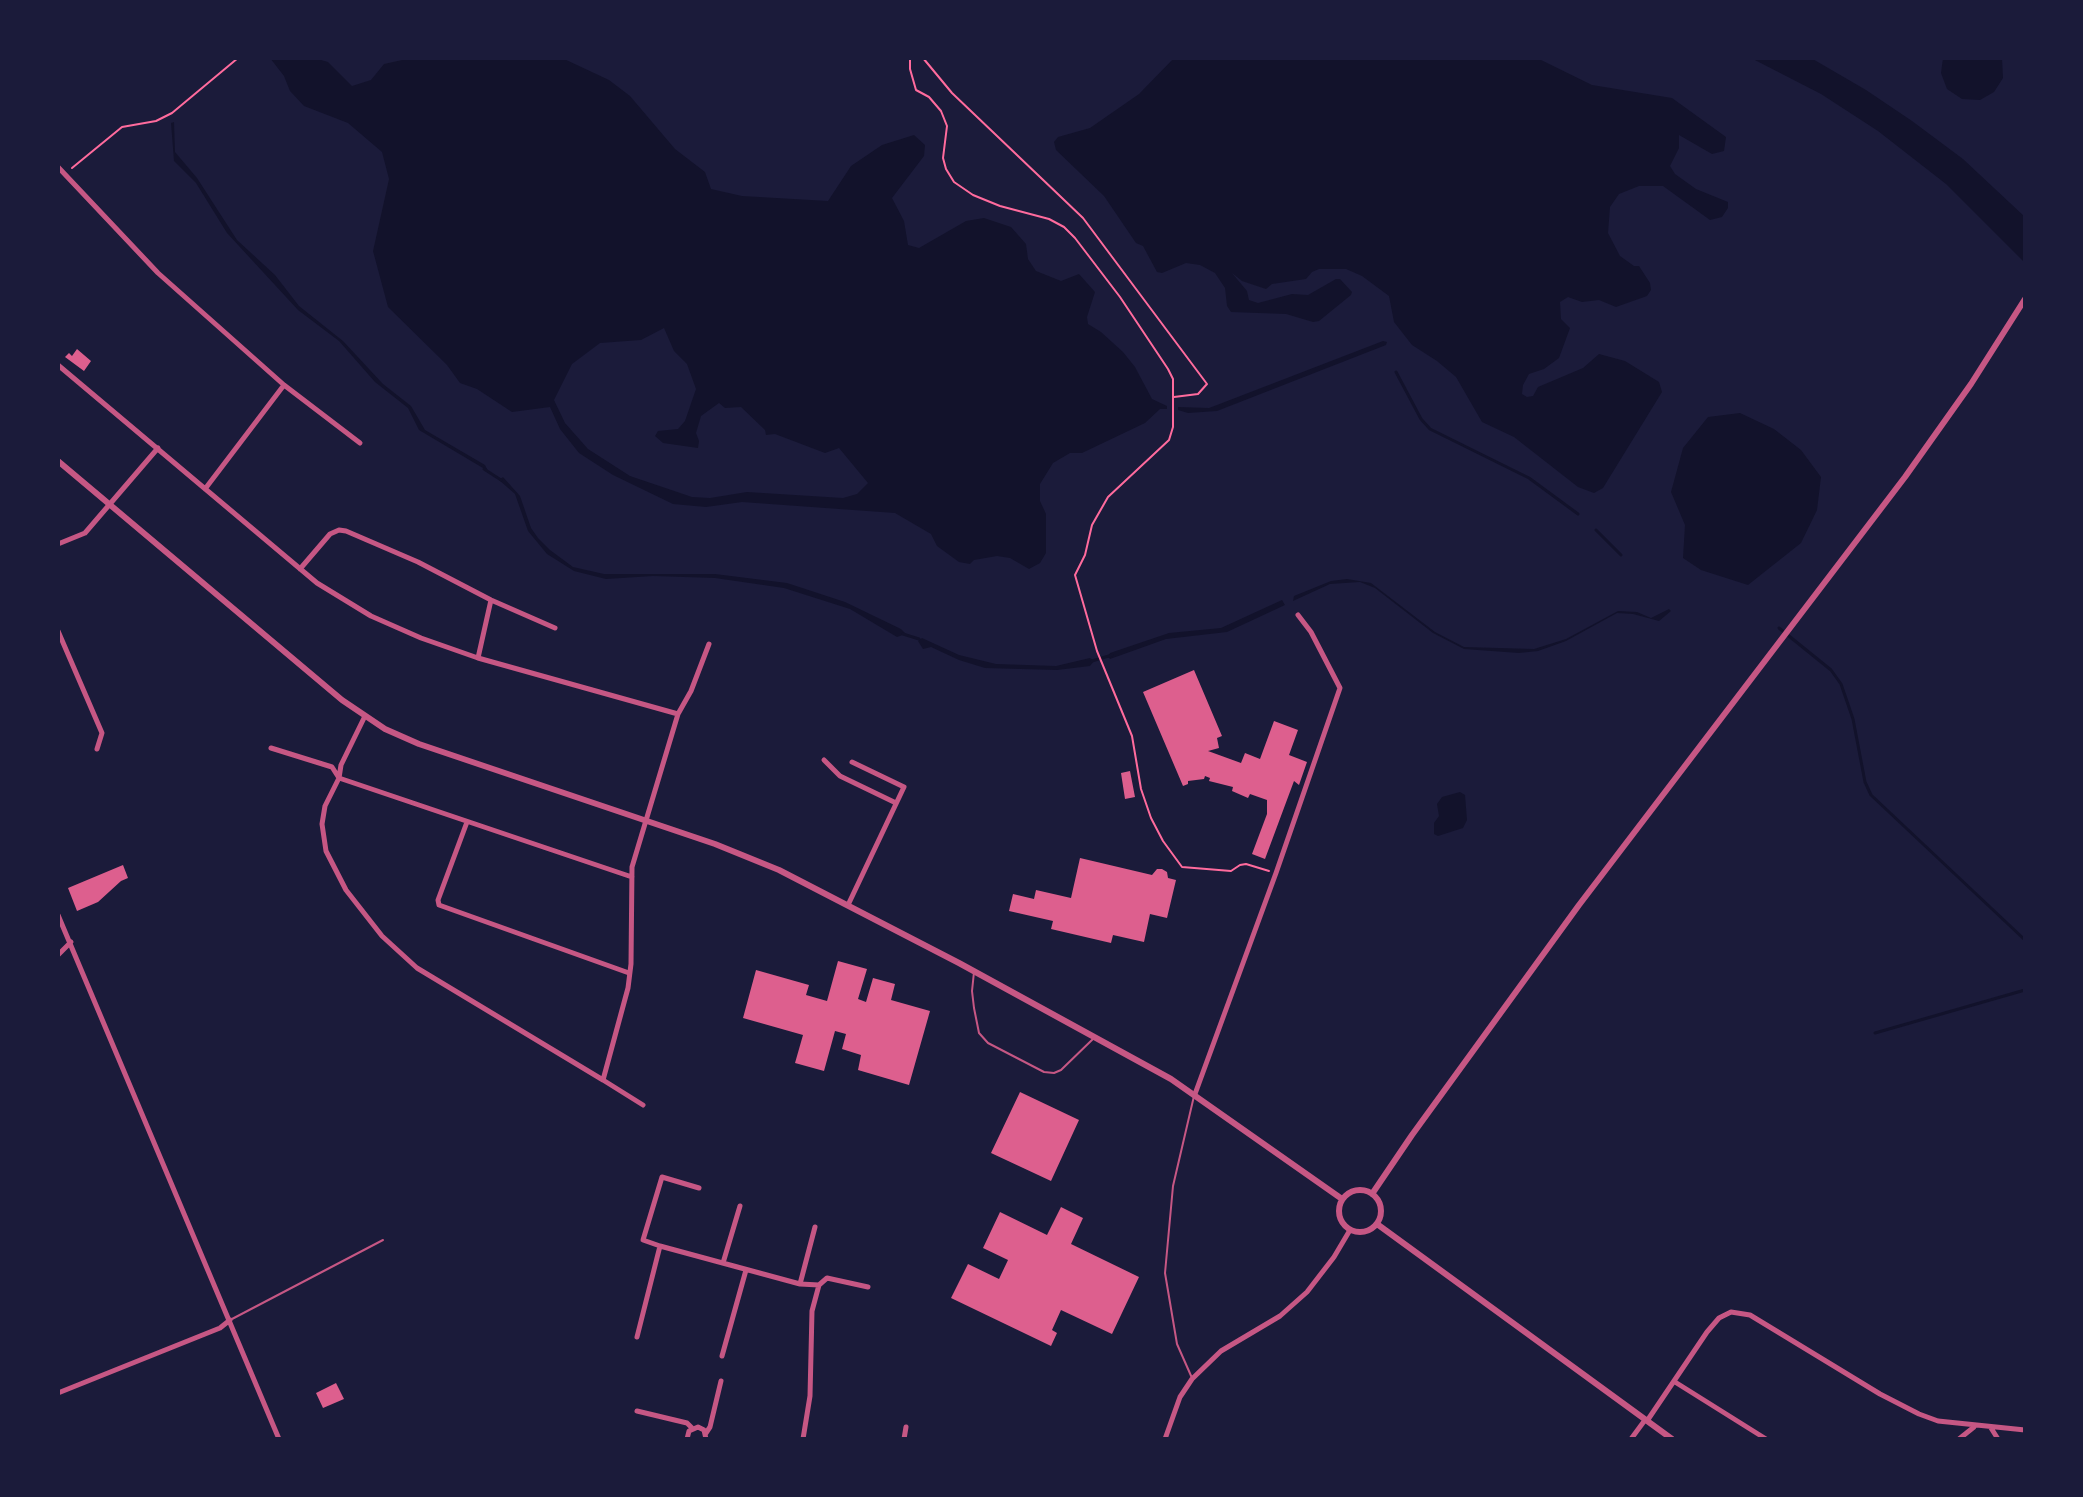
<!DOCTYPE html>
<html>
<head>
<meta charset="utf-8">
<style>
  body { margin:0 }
  #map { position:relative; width:2083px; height:1497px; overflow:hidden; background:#1b1b3a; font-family:"PT Serif",serif }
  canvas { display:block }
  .frame { position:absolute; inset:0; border:60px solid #1b1b3a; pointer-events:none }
</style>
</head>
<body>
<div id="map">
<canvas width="2083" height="1497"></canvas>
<div class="frame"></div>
</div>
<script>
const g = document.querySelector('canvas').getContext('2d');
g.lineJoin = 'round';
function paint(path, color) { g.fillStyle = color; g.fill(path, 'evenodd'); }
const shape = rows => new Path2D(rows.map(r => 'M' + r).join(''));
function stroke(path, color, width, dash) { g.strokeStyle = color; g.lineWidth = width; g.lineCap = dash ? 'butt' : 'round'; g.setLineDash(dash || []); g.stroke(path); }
paint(shape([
  [270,58,314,58,328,62,352,86,371,80,384,64,411,58,562,58,609,80,630,96,675,149,705,172,711,189,742,196,828,201,851,166,882,145,914,135,925,145,924,156,892,198,904,221,908,245,919,248,966,221,984,218,1011,227,1026,244,1028,259,1036,271,1061,281,1079,274,1095,292,1087,317,1088,324,1101,332,1123,352,1135,367,1152,399,1167,406,1167,409,1160,409,1145,423,1082,453,1070,453,1053,463,1040,484,1040,501,1046,514,1046,553,1040,563,1029,569,1010,558,997,556,974,560,970,564,959,562,937,546,931,534,895,513,742,502,706,507,673,504,613,475,579,453,560,429,550,407,512,412,477,389,460,383,447,365,388,307,373,251,389,179,382,152,348,123,304,106,290,91,284,76],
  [664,328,674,351,687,364,696,389,685,421,678,429,658,431,655,436,663,443,698,448,699,441,696,433,701,416,719,403,725,408,741,407,765,430,766,435,775,434,825,453,839,448,868,483,857,494,843,498,747,492,710,498,692,497,630,476,588,449,565,423,554,400,572,364,600,343,641,340],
  [1174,58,1537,58,1592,85,1672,98,1726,137,1724,151,1712,154,1679,135,1679,148,1670,166,1675,174,1696,189,1728,202,1728,208,1722,217,1710,220,1663,186,1639,186,1619,194,1610,207,1608,233,1620,256,1634,266,1639,266,1650,283,1651,290,1647,296,1616,307,1599,300,1582,302,1568,297,1560,302,1561,319,1570,328,1559,358,1544,369,1529,374,1523,385,1522,394,1527,397,1533,396,1538,387,1583,368,1599,354,1625,361,1659,382,1662,392,1603,488,1594,493,1578,487,1514,437,1482,422,1456,377,1437,361,1412,345,1394,322,1389,296,1362,276,1346,269,1319,269,1312,272,1306,279,1272,284,1266,289,1242,281,1232,273,1247,291,1249,300,1258,303,1292,294,1308,295,1336,279,1340,279,1352,292,1351,295,1319,321,1313,322,1286,314,1231,312,1227,306,1225,288,1215,273,1200,265,1186,263,1162,273,1157,272,1143,246,1136,243,1104,196,1056,150,1054,142,1058,137,1090,128,1139,94],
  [1751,58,1811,58,1866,90,1912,121,1963,159,2025,217,2025,263,1946,184,1878,131,1821,94],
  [1943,58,2002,58,2003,78,1994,92,1980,100,1962,99,1947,89,1941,73],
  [174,122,175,152,197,178,237,240,275,275,299,306,343,341,383,384,411,406,425,430,485,465,488,471,419,430,408,408,375,382,339,341,298,310,227,233,196,183,174,161,171,123],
  [1383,341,1387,342,1386,345,1217,411,1188,413,1178,410,1178,407,1209,408,1217,405],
  [1740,413,1774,429,1801,450,1821,477,1817,510,1801,543,1748,585,1701,570,1683,558,1685,525,1671,492,1683,448,1708,417],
  [503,477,520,496,531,528,538,538,550,550,573,567,604,574,715,574,787,583,845,602,901,629,906,634,897,637,850,609,784,588,715,578,653,576,606,579,574,571,547,554,528,531,515,494,499,480],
  [1347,579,1371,583,1435,632,1464,647,1534,649,1566,639,1618,611,1637,612,1651,618,1669,609,1671,611,1659,621,1633,614,1617,613,1566,641,1538,651,1519,653,1464,649,1433,633,1375,588,1360,582,1330,584,1293,601,1294,596,1331,581],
  [1282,600,1285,605,1227,632,1166,639,1110,659,1108,657,1110,653,1169,633,1221,628],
  [922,638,959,655,996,664,1056,666,1090,658,1094,661,1090,666,1057,670,985,668,959,660,931,647,923,649,918,641],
  [1460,792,1465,795,1467,820,1463,828,1438,836,1434,834,1434,823,1439,816,1437,804,1442,797]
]), '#12122b');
stroke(shape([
  [1396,372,1421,419,1430,429,1529,478,1578,514],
  [484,469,501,480],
  [1596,530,1621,555],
  [1779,628,1831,670,1841,684,1853,719,1865,782,1871,795,2025,940],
  [903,634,919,639],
  [1092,661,1112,655],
  [1875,1033,2025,990]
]), '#12122b', 3);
paint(shape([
  [77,349,91,361,84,371,65,357,69,353,72,356],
  [1194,670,1222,736,1217,738,1219,748,1208,751,1241,763,1245,753,1260,759,1274,721,1298,730,1289,755,1307,762,1299,785,1294,781,1265,859,1252,854,1267,814,1267,800,1250,794,1248,798,1232,791,1233,787,1209,781,1210,778,1205,776,1204,779,1188,781,1188,784,1183,786,1143,692],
  [1130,771,1135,797,1125,799,1121,773],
  [1080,858,1152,875,1157,869,1162,869,1167,872,1168,878,1176,880,1167,918,1150,914,1144,942,1113,935,1111,943,1051,929,1053,921,1009,911,1013,894,1034,899,1036,890,1071,898],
  [123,865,128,878,121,881,98,902,77,911,68,888],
  [838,961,867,969,858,999,866,1002,873,978,895,984,891,1000,930,1011,909,1085,858,1070,861,1055,842,1049,846,1034,835,1031,824,1071,795,1063,803,1035,743,1018,756,970,809,985,806,995,827,1001],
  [1020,1092,1079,1120,1051,1181,991,1153],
  [1061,1207,1083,1218,1071,1244,1139,1277,1112,1334,1061,1310,1052,1330,1057,1333,1051,1346,951,1298,968,1264,999,1279,1008,1260,983,1248,1000,1212,1047,1235],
  [336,1383,344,1399,323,1408,316,1393]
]), '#dd5f8e');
stroke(shape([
  [910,58,910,69,916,90,929,97,941,111,947,126,943,158,946,169,954,182,973,195,1000,206,1049,219,1064,227,1075,238,1120,297,1168,369,1173,379,1173,427,1169,440,1108,497,1092,525,1085,555,1075,575,1097,651,1132,736,1141,789,1151,818,1163,841,1182,867,1231,871,1240,865,1246,864,1269,871],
  [923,58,952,93,1083,218,1207,384,1198,394,1174,397],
  [72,168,122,127,156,121,172,113,238,58]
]), '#ff6b9d', 2);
stroke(shape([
  [974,972,972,991,974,1008,979,1033,988,1043,1044,1072,1054,1073,1061,1070,1094,1038],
  [232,1319,383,1240],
  [1192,1378,1177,1344,1165,1273,1173,1186,1194,1096]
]), '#c65784', 2);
stroke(shape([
  [58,167,158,273,284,385,360,443],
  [58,365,317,583,371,616,421,638,478,658,678,714],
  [205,489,284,385],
  [58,544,85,533,158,448],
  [300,569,330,534,339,530,346,531,418,562,491,600,555,628],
  [58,631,102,733,97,749],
  [478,658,491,600],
  [365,716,341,765,339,778,325,806,322,824,326,851,346,890,382,936,417,968,603,1080],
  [271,748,332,767,339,778,632,877],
  [824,760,840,776,896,803],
  [467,822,438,900,439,905,629,973],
  [848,905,904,787,852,762],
  [58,915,279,1439],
  [58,955,71,942],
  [1195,1094,1276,873,1340,688,1311,632,1298,615],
  [643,1105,603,1080,628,988,631,964,632,867,678,714,691,691,709,644],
  [660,1246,643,1240,662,1177,699,1188],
  [723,1263,740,1206],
  [800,1284,815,1227],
  [637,1337,660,1246,800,1284,819,1285],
  [722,1356,746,1270],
  [1675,1382,1766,1439],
  [58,1393,220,1328,230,1320],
  [637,1411,687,1423,692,1428],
  [1647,1421,1707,1332,1719,1318,1731,1312,1750,1315,1880,1394,1919,1414,1938,1421,2025,1430],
  [1991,1428,1998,1439],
  [706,1433,710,1427,721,1381],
  [687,1439,689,1431,698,1427,704,1430,706,1439],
  [803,1439,810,1396,812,1311,819,1285,827,1278,868,1287],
  [904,1439,906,1427],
  [1165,1439,1180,1397,1192,1379,1221,1351,1280,1316,1307,1292,1334,1257,1350,1230],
  [1631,1439,1645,1420],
  [1959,1439,1974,1427]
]), '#c65784', 5);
stroke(shape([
  [58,461,342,700,385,729,419,744,715,844,779,870,959,963,1171,1079,1342,1199],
  '1339 1211a21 21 0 1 1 42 0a21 21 0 1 1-42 0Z',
  [1372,1194,1412,1135,1579,905,1905,477,1971,384,2025,299],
  [1377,1224,1672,1439]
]), '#c65784', 6);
</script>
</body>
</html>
